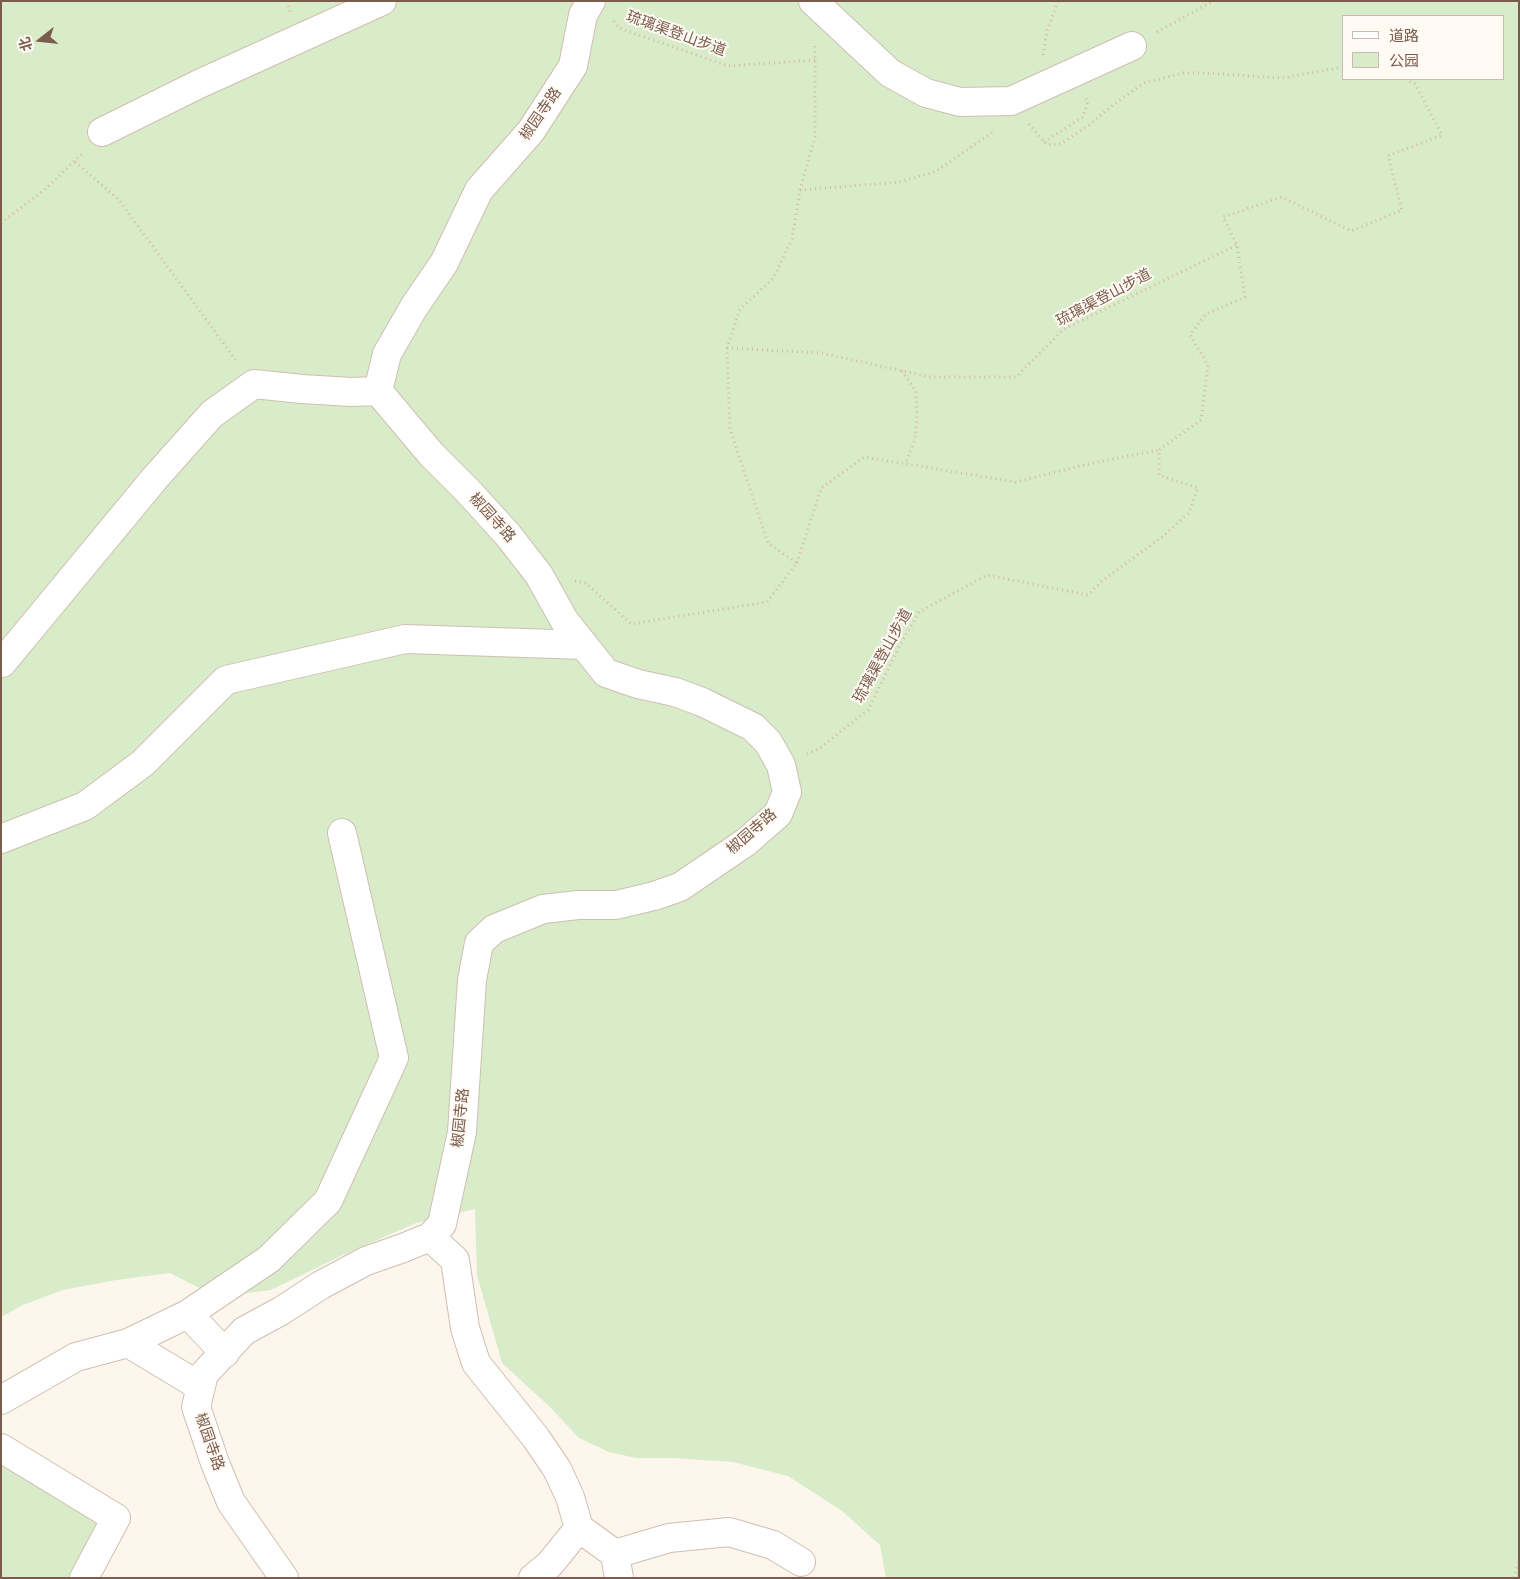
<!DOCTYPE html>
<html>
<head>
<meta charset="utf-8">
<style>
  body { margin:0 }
  #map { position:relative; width:1520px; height:1579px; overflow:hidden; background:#fdf6ec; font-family:Helvetica,"Noto Sans SC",sans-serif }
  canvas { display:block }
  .frame { position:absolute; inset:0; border:2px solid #7a5c4d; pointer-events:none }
  .legend { position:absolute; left:1342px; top:15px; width:162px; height:65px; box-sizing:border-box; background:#fffaf3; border:1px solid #cabbb1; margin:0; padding:6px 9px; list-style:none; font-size:15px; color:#7a5c4d }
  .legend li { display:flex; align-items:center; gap:10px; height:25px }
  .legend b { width:25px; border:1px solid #cabbb1 }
  .north { position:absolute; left:15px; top:15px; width:50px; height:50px; -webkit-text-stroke:4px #fffaf3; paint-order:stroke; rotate:254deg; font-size:14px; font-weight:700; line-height:20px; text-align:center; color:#7a5c4d }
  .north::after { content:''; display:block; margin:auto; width:18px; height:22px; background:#7a5c4d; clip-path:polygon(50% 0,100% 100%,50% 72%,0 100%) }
</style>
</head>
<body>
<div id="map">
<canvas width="1520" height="1579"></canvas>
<div class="frame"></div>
<ul class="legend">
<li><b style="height:6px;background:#fff"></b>道路</li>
<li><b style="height:14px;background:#d8ecc9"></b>公园</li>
</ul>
<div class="north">北</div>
</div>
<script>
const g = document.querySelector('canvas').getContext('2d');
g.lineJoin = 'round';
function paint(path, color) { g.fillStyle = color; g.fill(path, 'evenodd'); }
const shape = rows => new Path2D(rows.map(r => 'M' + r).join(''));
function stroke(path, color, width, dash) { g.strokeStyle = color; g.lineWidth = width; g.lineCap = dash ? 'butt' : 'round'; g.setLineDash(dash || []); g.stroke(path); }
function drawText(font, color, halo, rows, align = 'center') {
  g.font = font + ' Helvetica,"Noto Sans SC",sans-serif'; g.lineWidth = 4; g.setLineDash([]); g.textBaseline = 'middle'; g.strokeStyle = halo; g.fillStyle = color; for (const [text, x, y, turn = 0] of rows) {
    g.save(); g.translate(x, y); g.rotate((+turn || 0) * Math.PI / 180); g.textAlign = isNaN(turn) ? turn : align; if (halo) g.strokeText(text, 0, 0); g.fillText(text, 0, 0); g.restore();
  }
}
paint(shape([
  [1,1,1519,1,1519,1578,886,1578,880,1545,842,1511,788,1476,733,1462,672,1458,636,1458,609,1452,579,1438,550,1407,502,1363,477,1275,475,1209,416,1223,341,1256,271,1290,217,1297,170,1273,116,1280,63,1290,23,1305,1,1317],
  [1344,16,1504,16,1504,79,1344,79],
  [1,1466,106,1525,77,1578,1,1578]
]), '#d8ecc9');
const minor = shape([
  [813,1,890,73,926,93,960,102,1011,101,1132,46],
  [102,132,199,84,382,1],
  [2,663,155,478,212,414,254,384,302,389,351,392,378,391],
  [1,839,85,806,143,763,226,680,405,639,584,645],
  [430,1237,455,1260,465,1328,476,1363,536,1438,557,1469,570,1497,579,1528,550,1564,533,1578],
  [188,1314,225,1353],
  [128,1343,188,1314,269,1259,328,1201,394,1058,342,833],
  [1,1400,76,1357,128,1343,201,1387],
  [1,1448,116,1518,84,1578],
  [579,1528,615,1554,619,1578],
  [615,1554,669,1538,729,1532,773,1545,801,1562],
  [284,1578,231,1502,215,1463,196,1407,204,1374,244,1331,281,1311,321,1285,366,1261,403,1248,430,1237,442,1224,462,1132,472,980,479,943,494,929,543,909,578,905,616,905,654,896,680,887,746,842,778,814,787,792,781,765,768,742,753,727,702,702,675,692,638,684,606,673,564,620,539,575,508,535,467,490,431,454,378,391,387,354,414,307,444,263,479,190,531,131,573,66,583,15,591,1]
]);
stroke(minor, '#d1beb0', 30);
stroke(shape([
  [287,1,290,12],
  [614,21,619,28,728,66,815,60],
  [1157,32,1213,1],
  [1043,55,1047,31,1058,1],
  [1029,124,1047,145,1061,144,1089,125,1113,105,1144,83,1183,73,1206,73,1282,78,1344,67],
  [1044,142,1083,117,1088,102,1086,98],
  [75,162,119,200,237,362],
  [800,190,899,182,935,172,993,132],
  [1,223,42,192,83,153],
  [727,348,821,353,930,377,1016,377,1064,329,1237,245],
  [902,371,916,391,917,416,915,440,905,464],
  [797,563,821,488,864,457,1016,482,1088,464,1159,450],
  [575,581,586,583,631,624,767,602,797,563,768,543,730,429,727,348,740,309,773,279,792,239,800,190,815,137,815,44],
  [807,754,820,748,868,710,900,645,919,612,987,575,1088,595,1102,581,1162,537,1189,513,1198,488,1159,475,1159,450,1201,420,1208,365,1190,335,1206,314,1245,297,1237,245,1223,217,1282,197,1351,231,1402,210,1388,156,1442,135,1415,84,1406,79],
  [1514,1578,1519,1563]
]), '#d9b8a5', 3, [1, 4]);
stroke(minor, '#fff', 28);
drawText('15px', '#7a5c4d', '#fffaf3', [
  ["琉璃渠登山步道",676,34,20],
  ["椒园寺路",541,114,-55],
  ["琉璃渠登山步道",1104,298,-28],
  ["椒园寺路",492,518,48],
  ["琉璃渠登山步道",883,656,-61],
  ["椒园寺路",752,832,-41],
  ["椒园寺路",461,1118,-84],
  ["椒园寺路",209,1442,71]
]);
</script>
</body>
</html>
